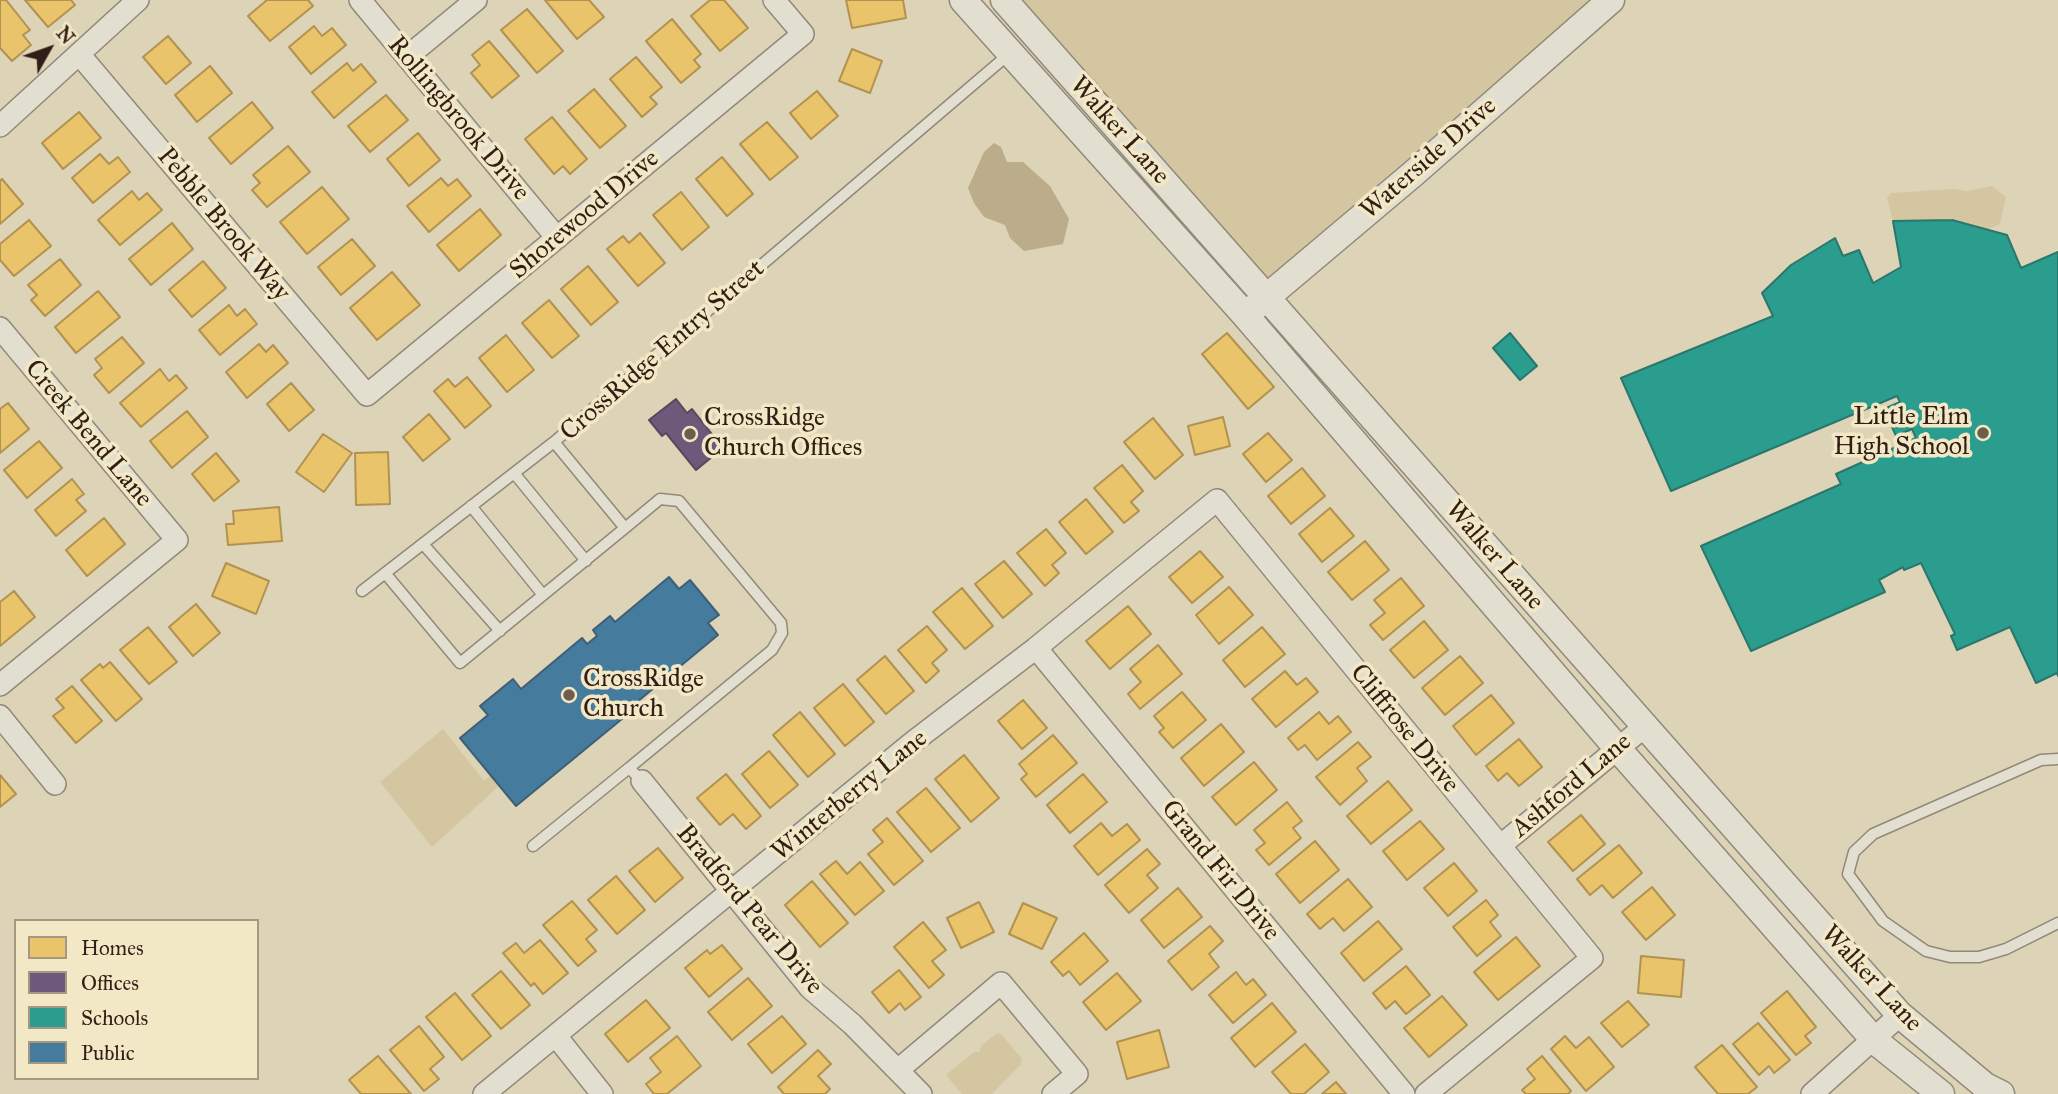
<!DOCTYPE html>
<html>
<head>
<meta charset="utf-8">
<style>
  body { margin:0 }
  #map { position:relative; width:2058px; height:1094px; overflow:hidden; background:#ddd3b7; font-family:"IM FELL Great Primer",serif }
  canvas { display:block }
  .legend { position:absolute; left:14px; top:919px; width:245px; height:161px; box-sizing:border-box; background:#f3e8c6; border:2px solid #a59780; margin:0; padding:9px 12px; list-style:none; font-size:21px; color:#301e17 }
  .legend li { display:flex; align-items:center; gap:14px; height:35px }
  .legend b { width:35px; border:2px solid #a59780 }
  .north { position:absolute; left:14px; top:14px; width:70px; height:70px; -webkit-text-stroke:5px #f3e8c6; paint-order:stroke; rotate:50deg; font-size:19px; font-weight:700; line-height:28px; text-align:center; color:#301e17 }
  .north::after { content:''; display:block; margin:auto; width:24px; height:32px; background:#301e17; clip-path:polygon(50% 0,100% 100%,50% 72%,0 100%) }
</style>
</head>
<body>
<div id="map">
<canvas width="2058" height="1094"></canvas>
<ul class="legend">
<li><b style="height:19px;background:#e9c46a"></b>Homes</li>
<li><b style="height:19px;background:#6d597a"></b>Offices</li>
<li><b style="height:19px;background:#2a9d8f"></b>Schools</li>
<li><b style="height:19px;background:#457b9d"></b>Public</li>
</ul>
<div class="north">N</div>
</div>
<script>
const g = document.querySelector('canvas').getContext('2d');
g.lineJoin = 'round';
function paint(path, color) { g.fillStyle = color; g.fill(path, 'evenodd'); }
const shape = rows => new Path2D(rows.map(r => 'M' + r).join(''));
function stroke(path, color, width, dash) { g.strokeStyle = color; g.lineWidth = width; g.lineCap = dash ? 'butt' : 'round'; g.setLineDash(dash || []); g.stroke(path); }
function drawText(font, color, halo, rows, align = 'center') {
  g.font = font + ' "IM FELL Great Primer",serif'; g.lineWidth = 7; g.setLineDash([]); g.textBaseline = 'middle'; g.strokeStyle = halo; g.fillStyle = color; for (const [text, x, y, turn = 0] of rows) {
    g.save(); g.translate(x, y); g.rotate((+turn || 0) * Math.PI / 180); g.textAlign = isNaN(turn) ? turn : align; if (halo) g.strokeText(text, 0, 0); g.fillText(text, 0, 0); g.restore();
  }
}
paint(shape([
  [1008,0,1606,0,1267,297],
  [1992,186,2006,197,2000,224,1986,230,1952,220,1893,221,1887,198,1891,193,1952,189,1968,191],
  [443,729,484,781,491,775,499,786,432,847,380,782],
  [997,1033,1002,1035,1022,1059,1021,1064,992,1094,962,1094,946,1075,974,1052,979,1052,982,1045]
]), '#d4c6a1');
paint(shape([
  [994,143,1001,147,1007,162,1023,162,1050,186,1069,219,1063,244,1024,251,1010,238,1005,225,984,217,974,203,968,188,984,152]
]), '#bbac8a');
const homes = shape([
  [0,0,6,0,30,30,23,35,31,45,12,61,0,48,0,0],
  [25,0,71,0,75,5,48,27,25,0],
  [267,0,308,0,313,6,270,41,248,16,267,0],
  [545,0,589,0,604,17,577,39,545,0],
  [710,0,724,0,748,28,720,51,691,16,710,0],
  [846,0,903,0,906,18,852,28,846,0],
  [527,9,563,51,537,73,501,30,527,9],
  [672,19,701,54,694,60,700,67,681,83,646,41,672,19],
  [314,26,322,36,332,28,346,45,311,74,289,47,314,26],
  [168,36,191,63,166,84,143,57,168,36],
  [489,41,519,76,492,98,471,73,480,65,472,55,489,41],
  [852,49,882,61,870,93,839,81,852,49],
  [636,57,662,87,650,97,657,104,642,117,610,79,636,57],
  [347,63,353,71,361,64,376,82,334,118,312,92,347,63],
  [210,66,232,93,197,122,175,95,210,66],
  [594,89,626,126,600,148,568,111,594,89],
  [817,91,838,116,811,139,790,113,817,91],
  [386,95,408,120,370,152,348,126,386,95],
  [252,102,273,128,231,164,209,138,252,102],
  [79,112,101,138,63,169,42,143,79,112],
  [552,117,587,159,570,174,563,166,554,174,525,139,552,117],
  [767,122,798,157,770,180,740,144,767,122],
  [418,133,440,160,409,186,387,159,418,133],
  [288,146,310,172,267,207,252,190,260,183,253,175,288,146],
  [100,154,109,164,118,157,130,172,93,203,72,178,100,154],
  [722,157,753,194,727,216,696,179,722,157],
  [441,178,448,186,457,179,471,196,429,232,407,206,441,178],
  [2,179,23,204,0,224,0,181,2,179],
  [322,187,349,219,307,254,280,222,322,187],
  [132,191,139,200,147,193,162,210,120,245,98,220,132,191],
  [681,192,709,227,682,250,653,215,681,192],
  [480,209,501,235,459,271,437,245,480,209],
  [29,220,51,246,14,276,0,260,0,244,29,220],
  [172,223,193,249,151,285,129,259,172,223],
  [640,233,665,263,638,286,607,249,623,236,629,243,640,233],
  [352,239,375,266,341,295,318,267,352,239],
  [60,259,81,285,45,316,31,300,37,295,28,285,60,259],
  [203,261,226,288,192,317,169,290,203,261],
  [588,266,618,302,591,325,561,289,588,266],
  [392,272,420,305,377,340,350,308,392,272],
  [98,291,120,317,76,353,55,327,98,291],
  [549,300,579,336,552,358,522,323,549,300],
  [229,305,237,316,245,309,257,324,220,355,199,330,229,305],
  [1227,333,1274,387,1248,409,1202,354,1227,333],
  [506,335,534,370,507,392,479,358,506,335],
  [122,337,144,363,109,393,94,375,102,368,95,359,122,337],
  [259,344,266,352,273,345,288,363,247,398,226,372,259,344],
  [160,369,169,381,176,375,187,388,141,427,120,403,160,369],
  [467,377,491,406,465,428,434,391,448,379,455,387,467,377],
  [291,383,314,410,289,431,267,404,291,383],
  [8,403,29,429,0,453,0,409,8,403],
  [187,411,208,437,172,468,150,441,187,411],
  [429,414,450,439,423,461,403,437,429,414],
  [1223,417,1230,446,1195,455,1188,426,1223,417],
  [1153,418,1183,455,1155,479,1124,442,1153,418],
  [1268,433,1292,460,1266,482,1243,454,1268,433],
  [323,434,352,453,324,492,296,472,323,434],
  [39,441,62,468,27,498,4,470,39,441],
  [388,452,390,504,356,505,355,453,388,452],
  [216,453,239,481,214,501,192,474,216,453],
  [1122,465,1143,491,1131,502,1139,511,1124,523,1094,488,1122,465],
  [1302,468,1325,496,1291,524,1268,496,1302,468],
  [72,479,84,494,76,500,86,511,56,536,35,510,72,479],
  [1086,499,1113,532,1086,554,1059,522,1086,499],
  [279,507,282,541,228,545,226,524,234,524,233,511,279,507],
  [1330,508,1354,536,1322,562,1299,534,1330,508],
  [104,518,125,544,87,576,66,550,104,518],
  [1046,529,1066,553,1052,565,1059,573,1045,586,1017,553,1046,529],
  [1365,541,1389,570,1352,600,1328,572,1365,541],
  [1200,551,1223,577,1192,603,1169,577,1200,551],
  [1004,561,1032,594,1003,618,975,584,1004,561],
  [226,563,269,581,256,614,212,596,226,563],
  [1401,578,1424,606,1383,640,1370,625,1385,613,1374,600,1401,578],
  [1229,587,1253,615,1219,644,1196,615,1229,587],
  [962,588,993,626,965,649,933,612,962,588],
  [14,591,35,617,0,646,0,602,14,591],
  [196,604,220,633,193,656,169,627,196,604],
  [1128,606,1151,634,1110,669,1086,641,1128,606],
  [1424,621,1448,650,1414,678,1390,650,1424,621],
  [927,626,947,650,932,663,939,671,926,683,898,650,927,626],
  [148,627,177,662,149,684,120,650,148,627],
  [1262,627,1285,654,1245,687,1223,660,1262,627],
  [1158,645,1182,674,1140,709,1128,694,1141,682,1130,669,1158,645],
  [885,656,914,691,886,714,857,680,885,656],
  [1460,656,1483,683,1445,715,1422,688,1460,656],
  [110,662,142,699,116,721,81,680,100,664,103,668,110,662],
  [1285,671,1297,685,1306,678,1318,692,1276,727,1252,699,1285,671],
  [843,684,874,722,845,746,814,708,843,684],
  [72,686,102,721,76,743,53,716,64,708,56,699,72,686],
  [1182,692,1206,720,1173,748,1159,732,1164,728,1154,716,1182,692],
  [1491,695,1514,723,1476,755,1453,726,1491,695],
  [1023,700,1047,728,1022,749,998,721,1023,700],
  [800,712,835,754,808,777,773,735,800,712],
  [1319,712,1329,724,1338,716,1351,732,1317,760,1305,745,1298,750,1288,738,1319,712],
  [1221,724,1244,752,1204,786,1181,758,1221,724],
  [1053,735,1077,763,1036,797,1021,779,1027,774,1019,764,1053,735],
  [1519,739,1542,767,1519,786,1507,773,1498,781,1486,766,1519,739],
  [1358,742,1371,757,1357,768,1367,781,1340,805,1316,777,1358,742],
  [769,751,798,785,770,808,742,774,769,751],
  [964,755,999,798,971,822,935,779,964,755],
  [1254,762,1277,790,1236,825,1212,797,1254,762],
  [726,774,761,816,746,829,733,814,720,825,697,798,726,774],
  [1083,774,1107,802,1070,833,1047,805,1083,774],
  [0,775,16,794,0,807,0,775],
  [1388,781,1412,810,1371,844,1347,816,1388,781],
  [926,788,960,828,931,852,897,812,926,788],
  [1287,802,1302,821,1293,828,1301,838,1269,865,1256,850,1265,843,1254,830,1287,802],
  [1581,815,1605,844,1573,871,1548,842,1581,815],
  [887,818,923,861,894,885,868,854,883,842,873,830,887,818],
  [1420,821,1444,849,1407,880,1383,851,1420,821],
  [1101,823,1112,836,1127,824,1140,840,1098,875,1074,846,1101,823],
  [1315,841,1339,870,1300,903,1276,874,1315,841],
  [1619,845,1642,873,1613,898,1602,885,1590,895,1577,879,1619,845],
  [658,848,683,878,655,902,629,871,658,848],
  [1147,849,1160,864,1147,875,1158,888,1129,913,1105,885,1147,849],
  [836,861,847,874,860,862,884,891,855,915,820,874,836,861],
  [1454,863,1477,891,1448,916,1424,888,1454,863],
  [616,876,645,910,617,934,588,900,616,876],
  [1348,879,1372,907,1344,931,1333,918,1320,929,1307,914,1348,879],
  [812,881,848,923,820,947,785,905,812,881],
  [1652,887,1675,915,1646,940,1622,912,1652,887],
  [1178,888,1202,917,1164,948,1141,920,1178,888],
  [1486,900,1498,915,1490,922,1501,936,1477,956,1453,927,1486,900],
  [572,901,597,930,586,939,596,951,578,966,543,925,572,901],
  [979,902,994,932,961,948,947,918,979,902],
  [1023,903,1057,918,1042,949,1009,934,1023,903],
  [1378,921,1402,949,1364,981,1341,953,1378,921],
  [923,922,946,950,932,961,944,975,929,988,894,947,923,922],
  [1210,926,1223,941,1209,954,1219,967,1192,990,1168,961,1210,926],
  [1084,933,1108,961,1080,985,1069,971,1063,976,1051,962,1084,933],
  [1516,937,1540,966,1498,1000,1474,972,1516,937],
  [540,940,568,973,543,994,534,983,531,986,503,953,516,943,524,953,540,940],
  [722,945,742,969,709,997,685,968,707,950,710,954,722,945],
  [1641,956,1684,960,1681,997,1638,993,1641,956],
  [1406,966,1430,995,1406,1014,1395,1001,1386,1009,1373,993,1406,966],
  [899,970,921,997,905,1010,900,1003,889,1013,872,992,899,970],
  [501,971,530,1005,501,1029,472,995,501,971],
  [1236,972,1246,985,1253,979,1266,995,1233,1023,1209,995,1236,972],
  [1117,973,1141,1001,1106,1030,1083,1002,1117,973],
  [748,978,772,1006,732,1040,708,1012,748,978],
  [1787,991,1816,1027,1805,1036,1811,1043,1796,1055,1761,1013,1787,991],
  [455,993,491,1036,462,1060,426,1017,455,993],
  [1442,996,1467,1025,1429,1057,1404,1028,1442,996],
  [646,1000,670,1028,628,1062,605,1034,646,1000],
  [1628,1001,1649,1025,1622,1047,1601,1023,1628,1001],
  [1272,1003,1296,1032,1255,1067,1231,1038,1272,1003],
  [782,1016,806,1044,772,1073,748,1044,782,1016],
  [1758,1023,1790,1060,1774,1073,1769,1066,1759,1075,1733,1044,1758,1023],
  [419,1026,444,1057,430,1069,439,1079,424,1091,390,1050,419,1026],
  [1159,1030,1169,1067,1127,1079,1117,1042,1159,1030],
  [677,1036,701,1066,667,1094,654,1094,646,1084,661,1072,650,1058,677,1036],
  [1565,1036,1576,1048,1589,1037,1614,1067,1586,1091,1551,1049,1565,1036],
  [1305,1044,1329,1072,1304,1094,1291,1094,1272,1072,1305,1044],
  [1722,1045,1757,1087,1748,1094,1718,1094,1695,1067,1722,1045],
  [818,1050,831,1064,818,1076,830,1089,825,1094,784,1094,778,1087,818,1050],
  [378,1056,411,1094,361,1094,349,1080,378,1056],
  [1542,1056,1571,1091,1568,1094,1526,1094,1522,1090,1535,1079,1527,1069,1542,1056],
  [1336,1082,1346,1094,1322,1094,1336,1082]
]);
paint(homes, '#e9c46a');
stroke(homes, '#b29251', 2);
const offices = shape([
  [676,399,687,413,692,409,723,448,696,470,666,433,662,436,649,420,676,399]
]);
paint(offices, '#6d597a');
stroke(offices, '#5b475c', 2);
const schools = shape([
  [1952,220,2007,235,2021,268,2058,252,2058,676,2057,673,2036,683,2010,627,1957,650,1951,636,1955,634,1921,563,1904,570,1903,567,1879,580,1885,592,1751,651,1701,546,1841,484,1836,474,1916,438,1912,429,1896,436,1884,409,1900,402,1897,396,1671,491,1621,378,1773,316,1762,293,1791,265,1835,238,1843,256,1859,250,1873,283,1901,267,1893,221,1952,220],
  [1510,333,1537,366,1520,380,1493,348,1510,333]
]);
paint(schools, '#2a9d8f');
stroke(schools, '#2c776b', 2);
const public = shape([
  [669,577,679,589,690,580,719,615,708,623,718,635,637,702,639,705,516,806,460,738,488,715,480,706,513,679,521,689,582,638,587,644,597,636,593,630,610,616,615,622,669,577]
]);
paint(public, '#457b9d');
stroke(public, '#3f5f75', 2);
const service = shape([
  [514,473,586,561],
  [471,506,543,595],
  [423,544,500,631],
  [385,573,460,663,625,528],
  [362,591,554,442],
  [2058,759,2041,760,1873,834,1854,852,1848,874,1883,921,1926,951,1950,957,1979,957,2006,949,2058,923],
  [642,781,629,768,772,650,782,633,781,623,679,501,660,499,625,528,554,442,1009,54],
  [533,846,629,768]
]);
const minor = shape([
  [360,0,557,238],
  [79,54,367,395,803,34,774,0],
  [407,57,476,0],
  [0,126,138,0],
  [0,328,177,540,0,685],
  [1036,648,1404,1094],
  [0,716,55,784],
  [642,781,810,988,852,1024,921,1094],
  [1500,846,1644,727],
  [556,1036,602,1094],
  [898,1070,1001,983,1077,1074,1053,1094],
  [484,1094,913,742,1036,648,1217,500,1592,958,1426,1094],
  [1812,1094,1900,1015]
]);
const tertiary = shape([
  [963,0,1245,315,1618,749,1875,1041,1941,1094],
  [1004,0,1900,1015,1985,1086,2001,1094],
  [1255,307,1414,173,1611,0]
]);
stroke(service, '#918979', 13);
stroke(minor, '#918979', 24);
stroke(tertiary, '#918979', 29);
stroke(service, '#e3dfd0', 10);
stroke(minor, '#e3dfd0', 21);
stroke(tertiary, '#e3dfd0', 26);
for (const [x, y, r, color] of [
  [1983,433,7,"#6d5d4f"],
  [690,434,7,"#6d5d4f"],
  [569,695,7,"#6d5d4f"]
]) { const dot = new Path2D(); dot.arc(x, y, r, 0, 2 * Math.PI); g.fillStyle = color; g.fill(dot); stroke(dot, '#f3e8c6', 2.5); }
drawText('26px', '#301e17', '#f3e8c6', [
  ["Rollingbrook Drive",458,119,50],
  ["Walker Lane",1119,131,48],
  ["Waterside Drive",1429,159,-41],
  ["Shorewood Drive",585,215,-40],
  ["Pebble Brook Way",223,225,50],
  ["CrossRidge Entry Street",663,351,-41],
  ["Creek Bend Lane",88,434,50],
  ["Walker Lane",1494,556,49],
  ["Cliffrose Drive",1404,729,51],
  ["Ashford Lane",1572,786,-40],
  ["Winterberry Lane",850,796,-39],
  ["Grand Fir Drive",1220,871,51],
  ["Bradford Pear Drive",749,910,50],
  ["Walker Lane",1871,979,47]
]);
drawText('26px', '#301e17', '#f3e8c6', [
  ["Little Elm",1969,418,"right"],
  ["High School",1969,448,"right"],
  ["CrossRidge",704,419],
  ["Church Offices",704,449],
  ["CrossRidge",583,680],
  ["Church",583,710]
], 'left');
</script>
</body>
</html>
